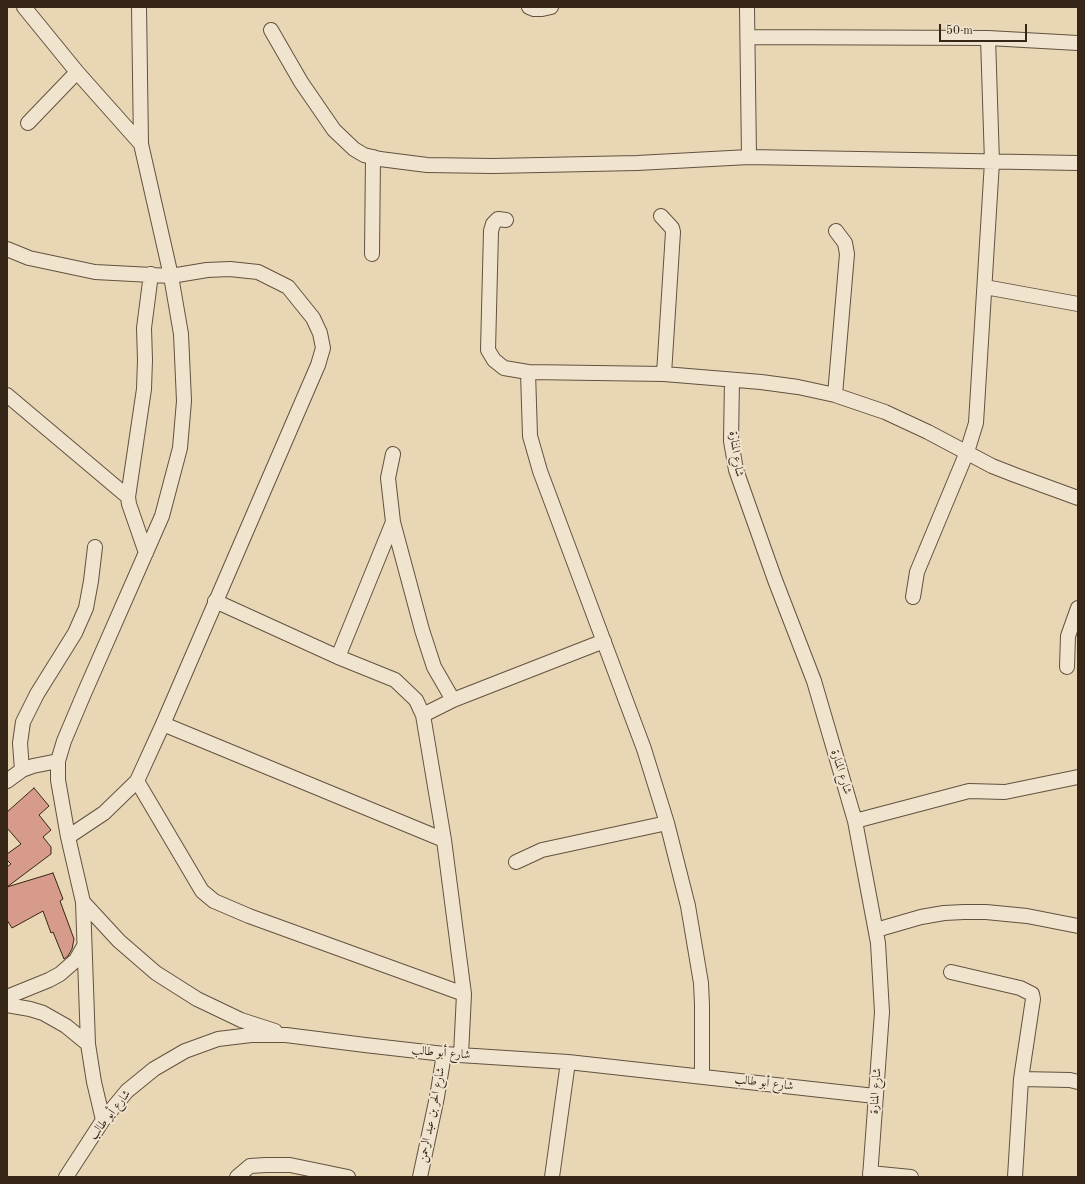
<!DOCTYPE html>
<html>
<head>
<meta charset="utf-8">
<style>
  body { margin:0 }
  #map { position:relative; width:1085px; height:1184px; overflow:hidden; background:#e9d6b5; font-family:"Old Standard TT",serif }
  canvas { display:block }
  .frame { position:absolute; inset:0; border:8px solid #352618; pointer-events:none }
  .scale { position:absolute; left:939px; top:24px; width:88px; height:18px; box-sizing:border-box; border:2px solid #352618; border-top:0; padding-left:5px; font-size:12px; line-height:14px; white-space:nowrap; color:#352618; -webkit-text-stroke:3px #f1e4cf; paint-order:stroke }
</style>
</head>
<body>
<div id="map">
<canvas width="1085" height="1184"></canvas>
<div class="frame"></div>
<div class="scale">50 m</div>
</div>
<script>
const g = document.querySelector('canvas').getContext('2d');
g.lineJoin = 'round';
function paint(path, color) { g.fillStyle = color; g.fill(path, 'evenodd'); }
const shape = rows => new Path2D(rows.map(r => 'M' + r).join(''));
function stroke(path, color, width, dash) { g.strokeStyle = color; g.lineWidth = width; g.lineCap = dash ? 'butt' : 'round'; g.setLineDash(dash || []); g.stroke(path); }
function drawText(font, color, halo, rows, align = 'center') {
  g.font = font + ' "Old Standard TT",Amiri,serif'; g.lineWidth = 4; g.setLineDash([]); g.textBaseline = 'middle'; g.strokeStyle = halo; g.fillStyle = color; for (const [text, x, y, turn = 0] of rows) {
    g.save(); g.translate(x, y); g.rotate((+turn || 0) * Math.PI / 180); g.textAlign = isNaN(turn) ? turn : align; if (halo) g.strokeText(text, 0, 0); g.fillText(text, 0, 0); g.restore();
  }
}
const building = shape([
  [34,788,49,806,39,815,51,830,43,837,51,847,51,854,7,887,7,867,11,864,7,860,7,854,21,844,7,828,7,812,34,788],
  [53,873,63,899,60,901,74,939,72,949,68,956,64,959,53,932,51,933,43,911,12,928,7,920,7,887,53,873]
]);
paint(building, '#d79b8b');
stroke(building, '#352618', 1);
const minor = shape([
  [24,7,77,72,141,144],
  [529,7,534,9,542,9,551,7],
  [747,7,749,157],
  [271,30,301,82,334,130,354,149,364,155,380,159,427,165,493,166,637,163,749,157,1078,163],
  [748,37,988,38,1078,43],
  [28,123,77,72],
  [661,216,672,228,673,232,664,374],
  [506,220,498,219,493,224,491,231,488,350,494,360,504,368,528,372,664,374,761,382,798,387,835,395,885,412,928,432,992,466,1015,475,1078,498],
  [7,249,29,258,95,272,171,276,207,270,230,269,258,272,288,287,313,318,320,333,323,348,318,365,163,724,137,781,104,813,68,837],
  [372,254,373,157],
  [985,287,1078,304],
  [528,372,530,436,540,471,644,749,667,823,688,906,701,983,702,1005,702,1076],
  [732,380,731,441,736,470,775,580,814,681,855,821,878,943,882,1012,870,1177],
  [7,395,128,497],
  [835,395,847,254,845,243,836,231],
  [393,454,388,478,393,522,422,630,434,667,453,700],
  [146,553,129,504,128,497,144,389,145,360,144,328,151,274],
  [913,597,917,572,967,452,976,423,992,162,988,38],
  [215,601,338,657,395,680,416,700,423,715,444,840,464,994,461,1055],
  [338,657,393,522],
  [1067,667,1068,636,1078,608],
  [423,715,453,700,604,641],
  [163,724,444,840],
  [22,770,20,743,23,722,37,694,75,633,86,608,91,581,95,547],
  [7,781,22,770,33,766,58,761],
  [137,781,202,891,214,901,249,916,464,994],
  [855,821,969,791,1005,792,1078,777],
  [516,862,542,850,667,823],
  [83,902,119,941,156,973,197,999,241,1020,275,1031],
  [876,930,921,917,944,913,964,912,986,912,1027,916,1078,926],
  [951,972,1020,988,1032,994,1033,999,1021,1079],
  [7,997,49,980,60,974,76,960,84,946],
  [7,1005,30,1009,43,1013,66,1026,88,1044],
  [103,1120,94,1082,88,1044,83,902,68,837,58,780,58,761,64,741,83,696,162,516,180,448,184,401,181,334,171,276,141,144,139,7],
  [870,1173,911,1177],
  [66,1177,103,1120,127,1091,154,1069,185,1051,218,1039,251,1035,286,1035,365,1045,444,1054,568,1062,875,1096],
  [237,1177,250,1166,266,1165,290,1165,348,1177],
  [420,1177,437,1097,444,1054],
  [552,1177,568,1062],
  [1015,1177,1021,1079,1070,1080,1078,1082]
]);
stroke(minor, '#62523f', 16);
stroke(minor, '#f1e4cf', 14);
drawText('12px', '#352618', '#f1e4cf', [
  ["شارع المنارة",736,454,82],
  ["شارع المنارة",841,772,73],
  ["شارع أبو طالب",441,1053,5],
  ["شارع أبو طالب",764,1083,7],
  ["شارع المنارة",876,1091,-86],
  ["شارع أبو طالب",110,1115,-52],
  ["شارع الحر بن عبد الرحمن",432,1115,-79]
]);
</script>
</body>
</html>
